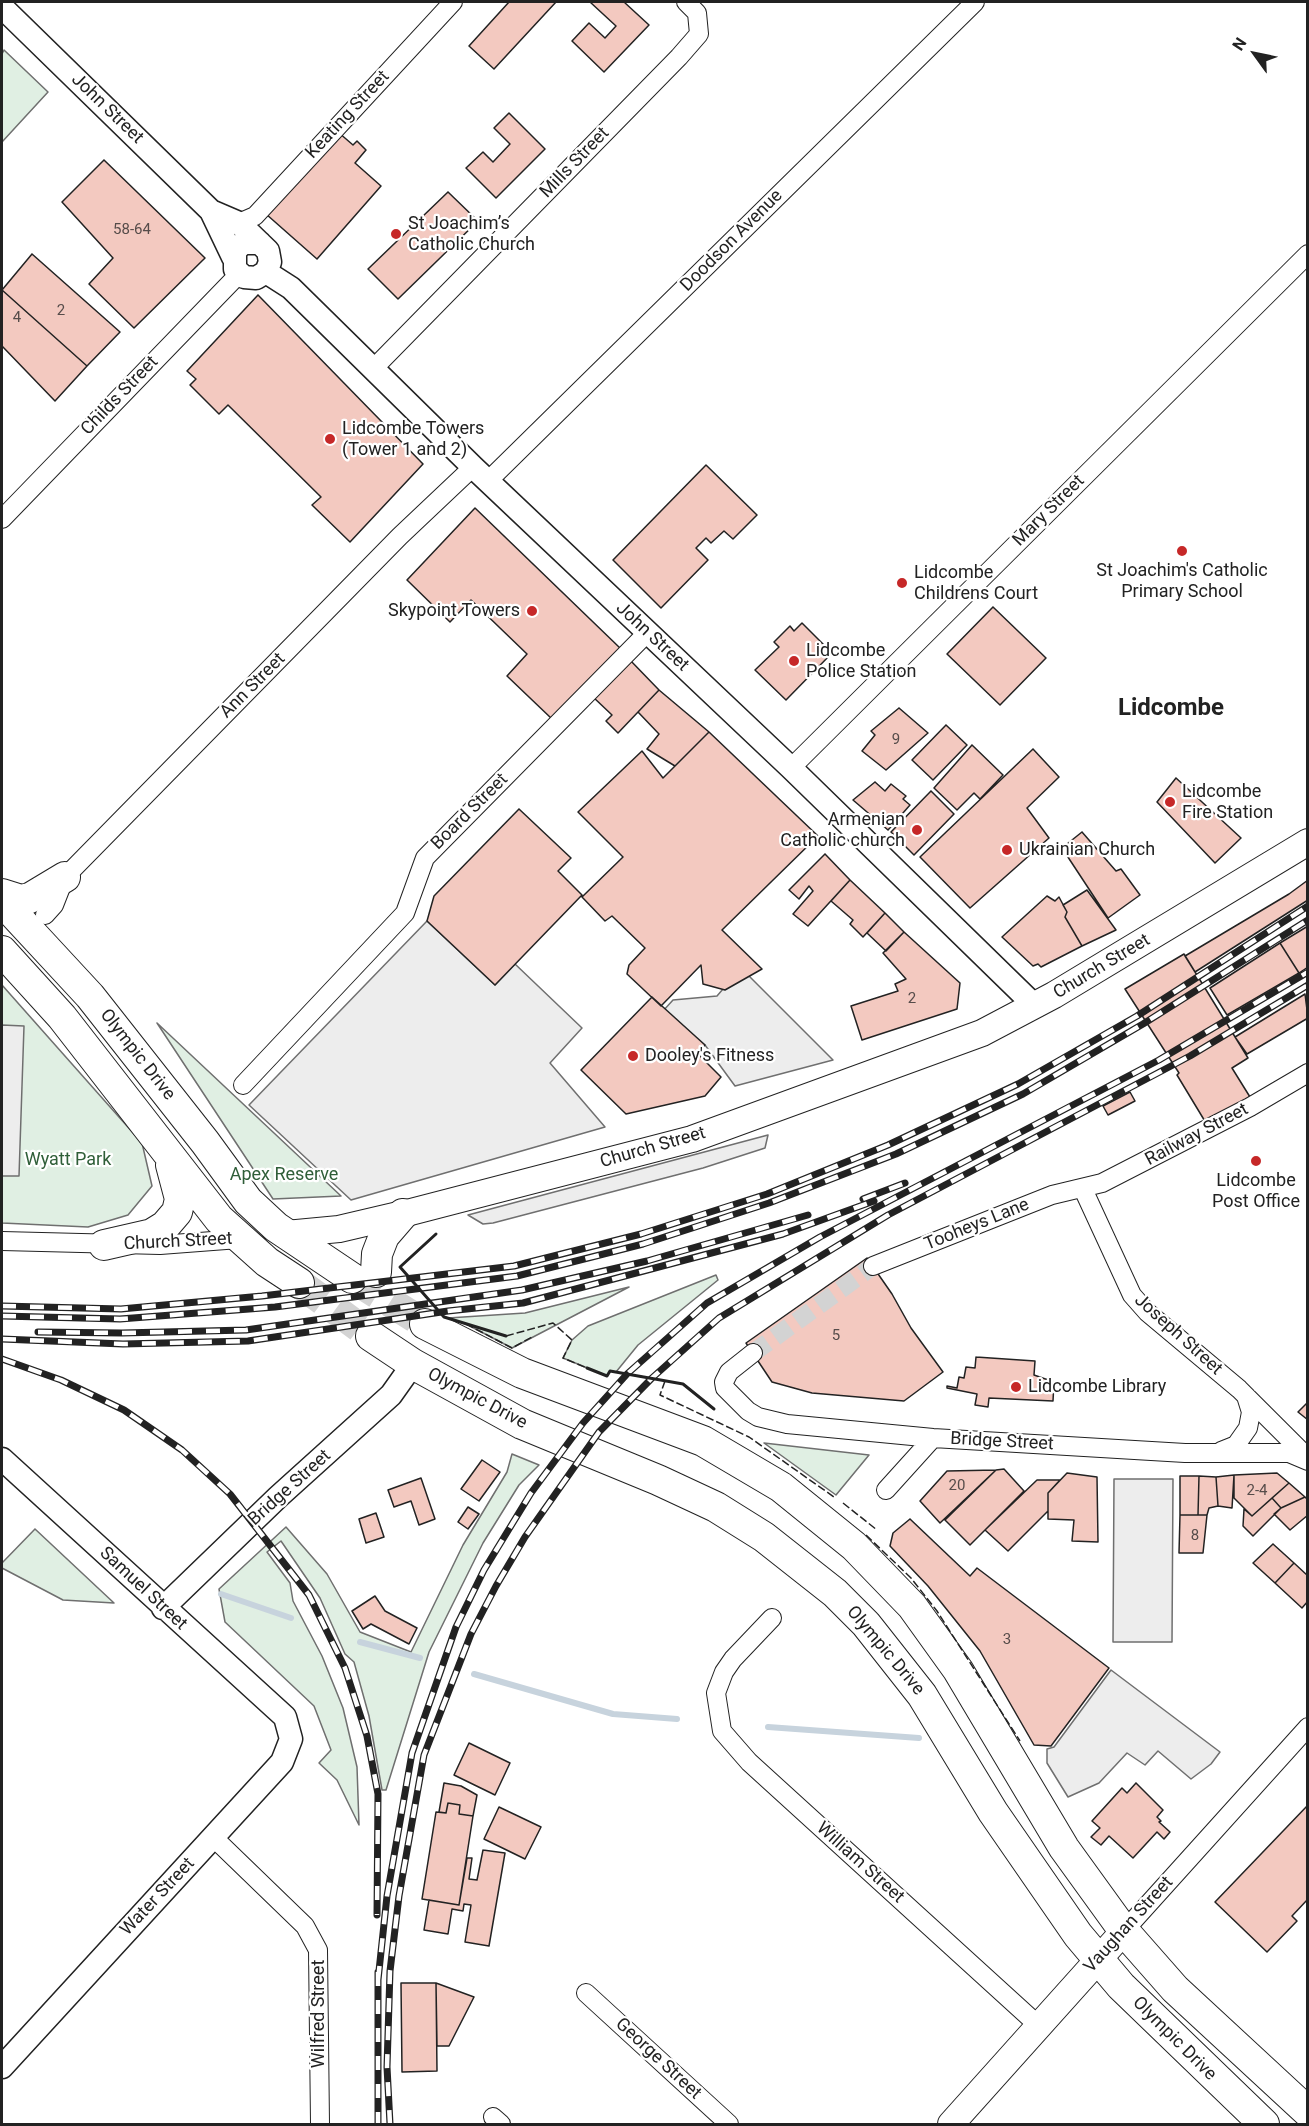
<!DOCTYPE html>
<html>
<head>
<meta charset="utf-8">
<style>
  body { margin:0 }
  #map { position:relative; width:1309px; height:2126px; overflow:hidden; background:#fff; font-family:Roboto,sans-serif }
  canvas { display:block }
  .frame { position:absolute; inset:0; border:3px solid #222; pointer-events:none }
  .north { position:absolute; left:1225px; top:24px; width:60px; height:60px; -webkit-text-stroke:4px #fff; paint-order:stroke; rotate:303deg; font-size:16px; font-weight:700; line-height:24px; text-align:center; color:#222 }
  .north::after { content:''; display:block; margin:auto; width:21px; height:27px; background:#222; clip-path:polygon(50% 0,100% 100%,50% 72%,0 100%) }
</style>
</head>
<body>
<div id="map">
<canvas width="1309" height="2126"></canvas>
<div class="frame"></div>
<div class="north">N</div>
</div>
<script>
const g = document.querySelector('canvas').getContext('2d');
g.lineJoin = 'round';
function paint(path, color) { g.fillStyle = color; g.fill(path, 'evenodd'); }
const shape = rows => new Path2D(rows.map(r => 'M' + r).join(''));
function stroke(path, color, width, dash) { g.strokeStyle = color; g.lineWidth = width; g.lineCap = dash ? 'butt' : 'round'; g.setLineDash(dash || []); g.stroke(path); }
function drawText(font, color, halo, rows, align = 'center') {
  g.font = font + ' Roboto,sans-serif'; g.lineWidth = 4.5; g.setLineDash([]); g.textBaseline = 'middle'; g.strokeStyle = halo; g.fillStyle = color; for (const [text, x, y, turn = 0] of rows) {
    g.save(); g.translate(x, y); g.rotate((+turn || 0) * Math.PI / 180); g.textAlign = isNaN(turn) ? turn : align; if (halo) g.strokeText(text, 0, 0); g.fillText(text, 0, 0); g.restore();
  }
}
const green = shape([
  [4,50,48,92,2,142,2,54,4,50],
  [2,985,142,1143,152,1186,128,1215,88,1227,2,1223,2,985],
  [157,1023,341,1196,273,1199,157,1023],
  [716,1275,718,1280,638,1345,616,1372,610,1371,607,1376,563,1358,572,1340,588,1326,716,1275],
  [629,1287,512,1348,466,1324,448,1318,525,1313,629,1287],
  [764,1443,869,1455,836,1495,764,1443],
  [512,1454,539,1465,519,1485,483,1543,429,1652,386,1790,382,1790,369,1716,354,1662,345,1654,320,1598,281,1541,267,1552,290,1583,293,1601,322,1656,343,1708,357,1767,359,1825,337,1780,319,1763,331,1750,314,1706,225,1622,219,1589,286,1527,327,1574,360,1632,411,1652,463,1545,507,1472,512,1454],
  [35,1529,114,1603,63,1600,2,1568,2,1563,35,1529]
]);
paint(green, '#e0efe3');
stroke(green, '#6f6f6f', 1.5);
const parking = shape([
  [427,921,495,985,515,964,582,1028,550,1063,605,1127,351,1200,249,1105,427,921],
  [741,968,833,1060,735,1086,705,1045,663,1011,673,1000,717,996,741,968],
  [2,1025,24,1026,19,1176,2,1176,2,1025],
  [768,1135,765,1148,703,1168,493,1223,483,1224,468,1215,768,1135],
  [1114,1479,1173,1479,1172,1642,1113,1642,1114,1479],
  [1111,1670,1220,1752,1211,1764,1191,1779,1158,1751,1145,1765,1127,1753,1099,1783,1068,1797,1047,1763,1047,1749,1054,1747,1111,1670]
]);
paint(parking, '#ededed');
stroke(parking, '#6f6f6f', 1.5);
stroke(shape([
  [221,1594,291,1618],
  [360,1642,420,1658],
  [474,1674,613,1714,677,1719],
  [768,1727,919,1738]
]), '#c7d3dd', 6);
const building = shape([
  [509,2,556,2,494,69,469,46,509,2],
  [590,2,624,2,649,25,604,72,572,41,589,23,605,38,616,26,590,2],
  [509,113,545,149,496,198,466,168,483,152,493,162,510,144,494,128,509,113],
  [338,132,353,145,357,141,366,150,355,163,381,186,317,259,266,214,338,132],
  [104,160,205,258,134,328,89,284,113,258,62,202,104,160],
  [448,192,478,221,398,299,368,269,448,192],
  [32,254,120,332,87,366,2,290,32,254],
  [2,290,87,366,55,401,2,346,2,290],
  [258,295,423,464,350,542,312,505,321,497,228,405,219,414,190,385,196,379,187,371,258,295],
  [706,465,757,515,733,539,724,531,711,543,706,538,696,548,708,560,661,608,613,560,706,465],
  [475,508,620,648,552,719,507,676,527,654,471,600,450,622,407,580,475,508],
  [993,607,1046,658,1000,705,947,654,993,607],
  [802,623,832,653,786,700,755,670,779,647,774,642,790,626,794,631,802,623],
  [629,659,659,690,618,733,606,721,612,715,592,696,629,659],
  [659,690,709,732,675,766,647,749,659,734,638,712,659,690],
  [899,708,928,733,886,770,862,751,875,735,871,731,899,708],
  [946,725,967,745,933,780,912,760,946,725],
  [709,732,818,836,722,930,762,969,725,990,703,984,701,965,661,1006,627,974,629,965,645,948,612,916,605,921,582,897,623,857,578,812,642,751,663,778,709,732],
  [972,745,1003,775,980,799,974,793,957,810,934,788,972,745],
  [1033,749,1059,777,1027,808,1049,838,970,908,920,857,1033,749],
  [1176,778,1241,838,1215,863,1157,802,1176,778],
  [875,782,885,791,891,784,906,796,903,799,910,805,888,830,853,800,875,782],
  [931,791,954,814,914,855,891,832,931,791],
  [519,809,571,858,558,871,582,895,495,985,427,921,434,896,519,809],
  [1082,832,1116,871,1121,869,1140,895,1108,918,1062,848,1082,832],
  [825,854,850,880,808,926,793,914,813,891,809,886,799,899,789,890,825,854],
  [850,880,885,913,863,937,850,924,853,920,831,901,850,880],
  [1308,880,1308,900,1195,972,1185,956,1289,894,1308,880],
  [1087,890,1116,930,1082,946,1065,917,1067,912,1063,905,1087,890],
  [1047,896,1055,901,1059,897,1067,912,1065,917,1082,946,1041,967,1038,964,1033,966,1002,937,1047,896],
  [885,913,904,932,886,951,867,933,885,913],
  [1308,926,1308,967,1299,973,1280,943,1308,926],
  [904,932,960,983,957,1009,862,1040,851,1006,898,991,895,984,906,979,883,953,904,932],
  [1280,943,1299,973,1227,1015,1210,988,1280,943],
  [1184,954,1248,1058,1232,1068,1250,1097,1206,1123,1177,1075,1179,1073,1125,989,1184,954],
  [1305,994,1308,1018,1247,1054,1235,1037,1305,994],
  [652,997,705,1045,697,1053,721,1077,705,1096,626,1114,581,1070,652,997],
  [1130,1092,1135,1101,1108,1115,1103,1106,1130,1092],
  [867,1258,892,1294,911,1328,943,1372,904,1401,812,1393,772,1382,746,1343,867,1258],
  [976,1357,1035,1361,1034,1375,1054,1382,1053,1401,989,1398,988,1407,975,1405,977,1394,947,1388,947,1386,957,1388,959,1377,964,1378,966,1367,975,1368,976,1357],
  [1308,1402,1308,1420,1298,1412,1308,1402],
  [482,1460,500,1472,479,1501,461,1489,482,1460],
  [1004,1469,1024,1491,970,1545,945,1520,996,1470,1004,1469],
  [996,1470,940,1523,920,1501,947,1471,996,1470],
  [1067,1473,1097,1477,1098,1542,1072,1541,1074,1520,1048,1519,1048,1493,1067,1473],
  [1277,1473,1289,1483,1252,1516,1234,1498,1234,1475,1277,1473],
  [1234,1475,1232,1508,1218,1506,1216,1477,1234,1475],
  [1180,1476,1199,1476,1198,1515,1180,1515,1180,1476],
  [1199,1476,1216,1477,1218,1506,1209,1508,1207,1515,1198,1515,1199,1476],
  [421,1478,435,1519,419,1525,411,1501,394,1507,388,1490,421,1478],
  [1037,1480,1060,1480,1048,1493,1048,1511,1008,1551,985,1530,1037,1480],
  [1289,1483,1305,1497,1281,1508,1272,1498,1289,1483],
  [1305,1497,1308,1500,1308,1515,1290,1530,1274,1514,1281,1508,1305,1497],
  [1272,1498,1281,1508,1253,1536,1243,1526,1244,1509,1252,1516,1272,1498],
  [468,1507,479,1514,468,1529,458,1522,468,1507],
  [376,1513,384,1537,366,1543,359,1519,376,1513],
  [1180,1515,1207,1515,1203,1553,1179,1553,1180,1515],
  [910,1519,970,1576,977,1568,1109,1668,1051,1746,1034,1745,980,1651,928,1586,890,1546,893,1533,910,1519],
  [1273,1544,1294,1563,1275,1583,1253,1563,1273,1544],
  [1294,1563,1308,1576,1308,1601,1302,1608,1275,1583,1294,1563],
  [375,1596,385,1611,417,1628,409,1644,371,1624,363,1629,352,1611,375,1596],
  [469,1743,510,1763,495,1795,454,1775,469,1743],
  [444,1783,461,1786,477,1795,473,1816,459,1814,460,1805,448,1803,446,1813,439,1812,444,1783],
  [1136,1783,1163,1810,1157,1817,1161,1821,1159,1822,1170,1832,1164,1839,1157,1832,1133,1858,1109,1836,1101,1845,1091,1837,1100,1828,1092,1821,1122,1788,1127,1793,1136,1783],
  [448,1803,460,1805,459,1814,473,1816,459,1905,422,1899,436,1812,446,1813,448,1803],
  [1308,1805,1308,1899,1292,1916,1297,1921,1267,1952,1215,1902,1308,1805],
  [499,1807,541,1827,525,1859,484,1839,499,1807],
  [483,1850,505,1853,489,1946,465,1942,471,1905,464,1904,463,1911,452,1909,448,1934,424,1930,429,1900,459,1905,467,1858,472,1858,469,1879,477,1880,483,1850],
  [401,1983,436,1983,437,2071,402,2072,401,1983],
  [436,1983,474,1997,449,2046,437,2046,436,1983]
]);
paint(building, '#f3c9c0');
stroke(building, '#222', 1.5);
stroke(shape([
  [753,1353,873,1266]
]), '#d3d3d3', 18, [18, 9]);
stroke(shape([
  [352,1278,425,1324],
  [299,1283,371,1336]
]), '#d3d3d3', 30, [30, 15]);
const minor = shape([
  [239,223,255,216,453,2],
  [373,369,679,57,699,34,697,13,686,2],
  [488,481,975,2],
  [2,519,239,274],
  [791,768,1308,254],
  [45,915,54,905,65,877,400,536,473,467],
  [243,1085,405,913,425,858,647,633],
  [1083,1189,1132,1295,1147,1312,1239,1389,1308,1458],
  [2,1241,160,1245,239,1239],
  [873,1266,1052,1195,1102,1183,1250,1107,1308,1073],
  [753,1353,729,1372,724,1382,725,1388,748,1411,758,1417,787,1424,933,1438,1185,1453,1289,1453,1308,1461],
  [1221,1451,1236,1445,1248,1428,1251,1412,1246,1396],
  [886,1490,933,1438],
  [772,1618,733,1659,724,1672,716,1693,722,1731,749,1762,1039,2026],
  [213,1837,305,1926,318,1950,320,2124],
  [1124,1931,1308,1727],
  [586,1993,729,2124],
  [493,2117,501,2124]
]);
const tertiary = shape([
  [2,7,211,211,233,257],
  [211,211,239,223,268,251,270,262,266,272,256,278,244,277,235,269,235,251,243,243,260,243],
  [266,272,291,288,473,467,791,768,1035,1006],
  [2,1459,285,1717,291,1739,282,1762,2,2067],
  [163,1608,278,1497,391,1395,413,1364]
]);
const secondary = shape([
  [286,1234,339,1229,403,1214,692,1139,982,1033,1054,995,1308,842],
  [951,2124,1124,1931]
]);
const trunk = shape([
  [2,894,21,900,30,898,65,877],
  [2,901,90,996,205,1142,248,1201,276,1227,352,1278],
  [2,951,62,1017,219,1219,267,1262,299,1283],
  [104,1245,152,1234,165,1226,177,1212,180,1199,171,1165],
  [376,1272,377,1254,384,1236,403,1214],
  [425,1324,522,1373,703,1441,781,1487,854,1546,912,1606,958,1670,1064,1848,1124,1931,1175,1989,1308,2112],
  [371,1336,413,1364,522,1424,658,1480,716,1507,764,1537,835,1593,866,1624,922,1695,993,1812,1078,1935,1121,1986,1264,2124]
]);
stroke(minor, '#222', 20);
stroke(tertiary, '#222', 25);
stroke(secondary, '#222', 28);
stroke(trunk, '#222', 32);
stroke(minor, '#fff', 18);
stroke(tertiary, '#fff', 22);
stroke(secondary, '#fff', 26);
stroke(trunk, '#fff', 30);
const rail = shape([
  [863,1199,905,1183],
  [2,1306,121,1309,262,1296,514,1266,641,1234,767,1194,888,1145,1018,1084,1137,1016,1308,906],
  [2,1316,120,1319,275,1307,517,1276,643,1244,769,1203,896,1154,1023,1094,1143,1024,1308,920],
  [38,1332,122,1333,246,1330,522,1290,647,1261,808,1215],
  [2,1339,123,1344,248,1341,448,1311,523,1303,783,1234,874,1201],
  [2,1359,61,1380,124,1410,182,1450,230,1494,309,1595,345,1668,367,1736,378,1794,377,1915],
  [378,1972,378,2124],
  [378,1980,387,1896,412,1753,456,1627,484,1570,531,1493,583,1423,627,1374,707,1303,820,1237,1159,1060,1308,972],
  [390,2124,387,2067,390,1971,399,1896,424,1755,471,1634,496,1586,525,1537,599,1432,652,1378,719,1318,888,1215,1190,1056,1308,985]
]);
stroke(rail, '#222', 7);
stroke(rail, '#fff', 4.5, [14]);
stroke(shape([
  [466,1324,512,1348,532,1337],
  [506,1336,553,1323,572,1340,563,1358,587,1368],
  [665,1381,660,1395,749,1437,834,1497],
  [843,1503,877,1530],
  [866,1535,911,1578,937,1611,1020,1741]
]), '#222', 1.5, [8, 3]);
stroke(shape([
  [436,1234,400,1267,444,1317,506,1336],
  [587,1368,607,1376,610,1371,683,1384,714,1409]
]), '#222', 3);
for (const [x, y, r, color] of [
  [396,234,6,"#c62828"],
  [330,439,6,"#c62828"],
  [1182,551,6,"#c62828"],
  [902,583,6,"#c62828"],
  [532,611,6,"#c62828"],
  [794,661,6,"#c62828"],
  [1170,802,6,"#c62828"],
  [917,830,6,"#c62828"],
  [1007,850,6,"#c62828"],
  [633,1056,6,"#c62828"],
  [1256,1161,6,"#c62828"],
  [1016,1387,6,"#c62828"]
]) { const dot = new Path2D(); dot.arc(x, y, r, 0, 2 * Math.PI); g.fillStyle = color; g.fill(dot); stroke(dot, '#fff', 2); }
drawText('15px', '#564c4a', null, [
  ["58-64",132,230],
  ["2",61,311],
  ["4",17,318],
  ["9",896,740],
  ["2",912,999],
  ["5",836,1336],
  ["20",957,1486],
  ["2-4",1257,1491],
  ["8",1195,1536],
  ["3",1007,1640]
]);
drawText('18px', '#222', '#fff', [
  ["John Street",107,109,44],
  ["Keating Street",348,115,-47],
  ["Mills Street",575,163,-46],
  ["Doodson Avenue",732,241,-45],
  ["Childs Street",120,396,-46],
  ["Mary Street",1049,511,-45],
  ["John Street",652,637,43],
  ["Ann Street",253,686,-45],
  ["Board Street",470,812,-45],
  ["Church Street",1102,967,-31],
  ["Olympic Drive",137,1055,52],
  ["Railway Street",1197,1135,-28],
  ["Church Street",653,1148,-16],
  ["Tooheys Lane",977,1225,-22],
  ["Church Street",178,1242,-3],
  ["Joseph Street",1178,1335,42],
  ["Olympic Drive",477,1399,28],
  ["Bridge Street",1002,1442,3],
  ["Bridge Street",290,1488,-42],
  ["Samuel Street",143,1589,43],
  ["Olympic Drive",885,1651,50],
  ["William Street",860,1863,42],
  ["Water Street",158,1897,-47],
  ["Vaughan Street",1129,1925,-48],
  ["Wilfred Street",319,2014,-90],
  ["Olympic Drive",1174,2039,45],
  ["George Street",658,2059,43]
]);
drawText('18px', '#222', '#fff', [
  ["St Joachim’s",408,224],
  ["Catholic Church",408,245],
  ["Lidcombe Towers",342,429],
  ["(Tower 1 and 2)",342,450],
  ["St Joachim's Catholic",1182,571,"center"],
  ["Primary School",1182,592,"center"],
  ["Lidcombe",914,573],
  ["Childrens Court",914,594],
  ["Skypoint Towers",520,611,"right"],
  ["Lidcombe",806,651],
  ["Police Station",806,672],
  ["Lidcombe",1182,792],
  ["Fire Station",1182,813],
  ["Armenian",905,820,"right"],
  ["Catholic church",905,841,"right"],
  ["Ukrainian Church",1019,850],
  ["Dooley's Fitness",645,1056],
  ["Lidcombe",1256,1181,"center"],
  ["Post Office",1256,1202,"center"],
  ["Lidcombe Library",1028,1387]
], 'left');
drawText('18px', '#2f5e38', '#fff', [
  ["Wyatt Park",68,1160],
  ["Apex Reserve",284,1175]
]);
drawText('bold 24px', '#222', '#fff', [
  ["Lidcombe",1171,709]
]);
</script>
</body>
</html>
